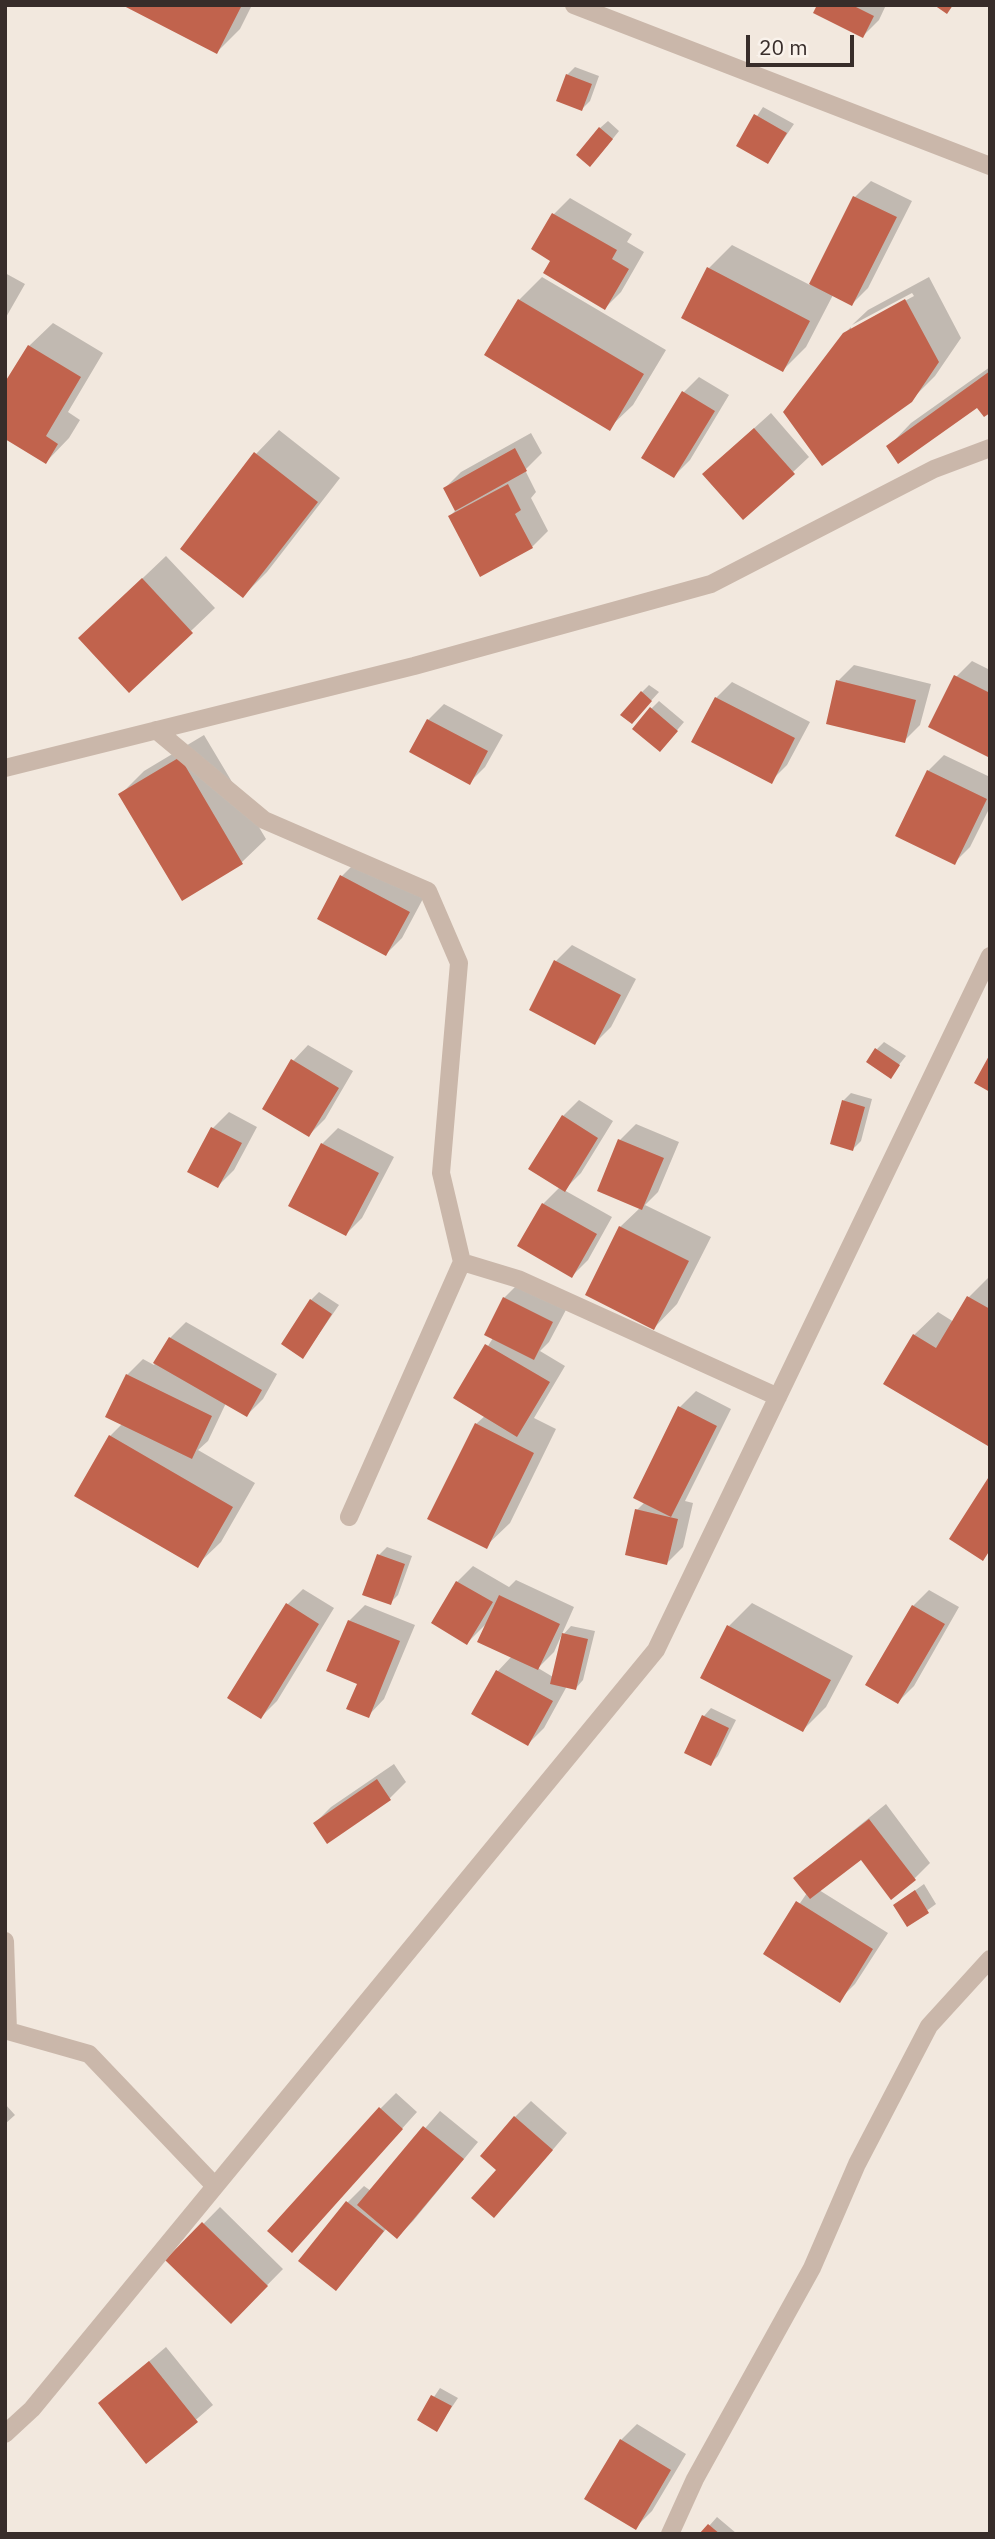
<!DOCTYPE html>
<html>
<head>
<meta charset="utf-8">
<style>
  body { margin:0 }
  #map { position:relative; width:995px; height:2539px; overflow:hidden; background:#f2e8de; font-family:"IBM Plex Sans",sans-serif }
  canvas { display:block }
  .frame { position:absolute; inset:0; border:7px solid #382d2a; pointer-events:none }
  .scale { position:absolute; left:746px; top:35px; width:108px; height:32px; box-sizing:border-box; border:4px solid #382d2a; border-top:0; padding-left:9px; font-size:21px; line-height:24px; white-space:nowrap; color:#382d2a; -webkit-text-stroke:5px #f9f2eb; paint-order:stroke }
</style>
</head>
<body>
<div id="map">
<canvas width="995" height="2539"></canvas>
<div class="frame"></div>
<div class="scale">20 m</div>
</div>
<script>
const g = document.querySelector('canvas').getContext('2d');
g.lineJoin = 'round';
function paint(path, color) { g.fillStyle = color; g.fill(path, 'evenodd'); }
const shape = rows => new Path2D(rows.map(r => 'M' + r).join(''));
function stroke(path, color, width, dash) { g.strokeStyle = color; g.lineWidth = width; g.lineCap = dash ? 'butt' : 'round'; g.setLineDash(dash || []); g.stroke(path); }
paint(shape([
  [126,5,252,5,240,29,217,52],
  [819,5,886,5,879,20,863,36],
  [575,67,599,76,590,101,582,109,567,75],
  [763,107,794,124,768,162,738,145],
  [608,121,619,131,598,157,600,128],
  [871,181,912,201,868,288,852,304,833,295,806,347,783,370,709,268,732,245,810,285,855,197],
  [570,198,632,234,627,242,644,252,621,292,605,308,553,260,533,248,554,214],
  [5,273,25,284,5,319],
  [542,277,666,350,633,405,609,428,519,300],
  [929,277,961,338,935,376,911,400,844,334,851,327,851,330,914,296,912,293,852,325,868,310],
  [53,323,103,353,68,412,80,420,69,438,46,462,29,346],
  [990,367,990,410,978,405,888,447,911,423],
  [699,377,729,395,690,460,674,476,683,393],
  [771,413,809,457,793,472,721,458],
  [279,430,340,478,267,572,243,596,256,454],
  [531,433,542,453,525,470,536,492,531,498,548,531,532,547,450,516,457,509,445,488,461,472],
  [166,556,215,608,129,690,104,615],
  [972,661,990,670,990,756,956,677],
  [854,665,931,684,920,725,904,741,838,681],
  [732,682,810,722,787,765,771,781,716,698],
  [649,685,659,692,639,714,642,692],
  [659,701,684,722,667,742,651,709],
  [444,704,503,735,485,767,469,783,428,720],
  [204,735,266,839,242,862,182,899,120,795,144,771],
  [944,755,990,777,990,807,970,847,954,863,928,771],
  [358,860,425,895,402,938,386,954,319,918,342,876],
  [572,945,636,979,611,1027,595,1043,556,961],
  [884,1042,906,1056,890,1076,877,1049],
  [308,1045,353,1071,325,1119,309,1135,293,1061],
  [851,1093,872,1099,861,1141,853,1149,843,1101],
  [579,1100,613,1121,581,1173,564,1190,612,1217,588,1260,572,1276,520,1246,543,1204,560,1187,563,1116],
  [229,1112,257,1127,234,1170,218,1186,213,1128],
  [636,1124,679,1142,658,1192,645,1205,711,1237,677,1304,654,1328,620,1227,641,1207,599,1190,620,1140],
  [338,1128,394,1157,362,1218,346,1234,322,1144],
  [990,1276,990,1441,988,1444,914,1335,938,1312,954,1322,969,1297],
  [520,1282,568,1306,549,1342,540,1351,565,1366,534,1418,556,1429,510,1523,486,1546,476,1424,486,1415,456,1397,493,1338,504,1298],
  [319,1292,339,1305,303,1357,311,1300],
  [186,1322,277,1374,263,1399,247,1415,226,1403,208,1441,198,1450,255,1483,221,1542,197,1565,110,1436,123,1423,127,1375,143,1359,154,1365,170,1338],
  [696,1391,731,1409,685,1501,693,1503,683,1547,667,1563,637,1510,645,1502,680,1407],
  [387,1547,412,1556,398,1595,390,1603,379,1555],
  [473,1566,509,1587,516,1580,574,1607,554,1652,538,1668,553,1677,562,1636,571,1626,595,1631,583,1680,576,1688,567,1686,544,1728,528,1744,474,1714,498,1671,512,1656,487,1623,467,1643,433,1623,457,1582],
  [303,1589,334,1608,277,1701,261,1717,287,1605],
  [929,1590,959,1607,914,1686,898,1702,913,1606],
  [752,1603,853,1656,826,1707,803,1730,729,1626],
  [365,1605,415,1625,384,1699,368,1716,359,1683,349,1621],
  [711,1708,736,1720,718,1756,710,1764,704,1716],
  [394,1764,406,1782,390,1798,328,1842,315,1823,331,1807],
  [886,1804,930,1863,914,1879,861,1858,819,1890,888,1933,855,1984,839,2000,765,1954,807,1893,795,1878],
  [924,1884,936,1904,907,1925,895,1905],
  [396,2093,417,2112,307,2234,380,2109],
  [531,2101,567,2133,510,2200,499,2169,515,2117],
  [5,2104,15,2115,5,2124],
  [440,2111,478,2142,413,2221,397,2237,387,2228,336,2289,300,2261,348,2202,364,2186,371,2191],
  [220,2207,283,2269,231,2322,168,2260],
  [166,2347,213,2405,147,2462,100,2403],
  [440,2388,458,2398,437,2429,419,2419],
  [637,2424,686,2454,652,2511,636,2527,621,2440],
  [717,2517,736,2533,735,2534,702,2534]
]), '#0003');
paint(shape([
  [122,5,242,5,217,54],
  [817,5,852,5,874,16,863,38,813,13],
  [934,5,953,5,947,14],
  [566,74,592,84,582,111,556,101],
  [754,114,787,133,768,164,736,146],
  [599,127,613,139,590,167,576,155],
  [853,196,897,217,852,306,809,284],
  [552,213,617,250,612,259,629,269,605,310,543,273,550,261,531,249],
  [707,267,810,321,783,372,681,318],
  [518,299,644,374,610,431,484,355],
  [905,299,939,362,912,402,822,466,783,412,843,333],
  [28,345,81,377,46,436,58,444,46,464,5,439,5,382],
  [990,371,990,413,984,417,977,408,898,464,886,446],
  [682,391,715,411,674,478,641,458],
  [754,428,795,474,743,520,702,474],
  [515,448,527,471,455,511,443,488],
  [254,452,318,502,243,598,180,549],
  [508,484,521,510,515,514,533,548,480,577,448,516],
  [142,578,193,633,129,693,78,638],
  [954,675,990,693,990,758,928,727],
  [836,680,916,700,905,743,826,724],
  [641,691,652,701,632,724,620,715],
  [715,697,795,738,772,784,691,742],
  [650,707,678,731,660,752,632,729],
  [427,719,488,751,470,785,409,752],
  [180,757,243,864,182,901,118,794],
  [927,770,987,799,955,865,895,836],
  [340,875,410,912,386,956,317,919],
  [554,960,621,995,595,1045,529,1010],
  [875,1048,900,1065,891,1079,866,1062],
  [990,1054,990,1092,974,1083],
  [291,1059,339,1088,309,1137,262,1109],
  [842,1100,865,1107,853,1151,830,1144],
  [562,1115,598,1138,565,1192,528,1169],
  [211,1127,242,1143,218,1188,187,1172],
  [618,1139,664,1158,642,1210,597,1191],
  [321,1143,379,1173,346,1236,288,1206],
  [542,1203,597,1234,572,1278,517,1246],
  [619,1226,689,1261,654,1330,585,1295],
  [967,1296,990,1309,988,1446,883,1384,913,1334,936,1348],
  [503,1297,553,1322,534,1360,484,1335],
  [310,1299,332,1314,303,1359,281,1344],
  [169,1337,262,1390,247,1417,153,1363],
  [485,1344,550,1382,517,1437,453,1398],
  [126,1374,212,1416,192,1459,105,1417],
  [678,1406,717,1426,671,1517,633,1498],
  [475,1423,534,1453,487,1549,427,1519],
  [109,1435,233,1507,198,1568,74,1496],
  [990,1475,990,1550,983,1561,949,1539],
  [635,1509,678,1519,667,1565,625,1555],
  [377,1554,405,1564,391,1605,362,1595],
  [456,1581,493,1602,467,1645,431,1623],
  [499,1595,560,1624,538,1670,477,1642],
  [286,1603,319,1624,261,1719,227,1698],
  [912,1605,945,1624,898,1704,865,1685],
  [348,1620,400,1641,369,1718,346,1709,357,1684,326,1671],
  [727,1625,831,1680,803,1732,700,1678],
  [562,1633,588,1639,576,1690,550,1684],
  [496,1670,553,1701,528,1746,471,1714],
  [702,1715,729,1728,711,1766,684,1753],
  [377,1779,391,1800,327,1844,313,1823],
  [869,1819,916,1880,891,1900,861,1860,810,1899,793,1878],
  [915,1890,929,1913,907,1927,893,1905],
  [796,1901,873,1949,840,2003,763,1954],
  [379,2107,403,2129,292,2253,267,2231],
  [514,2116,553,2150,494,2218,471,2198,496,2170,480,2156],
  [423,2126,464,2159,397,2239,357,2205],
  [346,2201,384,2231,336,2291,298,2261],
  [202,2222,268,2286,231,2324,165,2260],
  [149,2361,198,2422,146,2464,98,2403],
  [431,2395,452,2406,437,2432,417,2420],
  [620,2439,671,2470,636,2530,584,2499],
  [708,2524,720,2534,699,2534]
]), '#c1634d');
stroke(shape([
  [574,5,990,166],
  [156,730,264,820,428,891,459,963,441,1173,462,1262,349,1517],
  [5,768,414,666,711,584,934,469,990,448],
  [462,1262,518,1279,778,1397],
  [5,1941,8,2031,89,2054,215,2186],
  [5,2434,32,2409,656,1650,990,956],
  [670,2534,695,2479,812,2268,857,2164,929,2026,990,1959]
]), '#cab7aa', 18);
</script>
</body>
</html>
